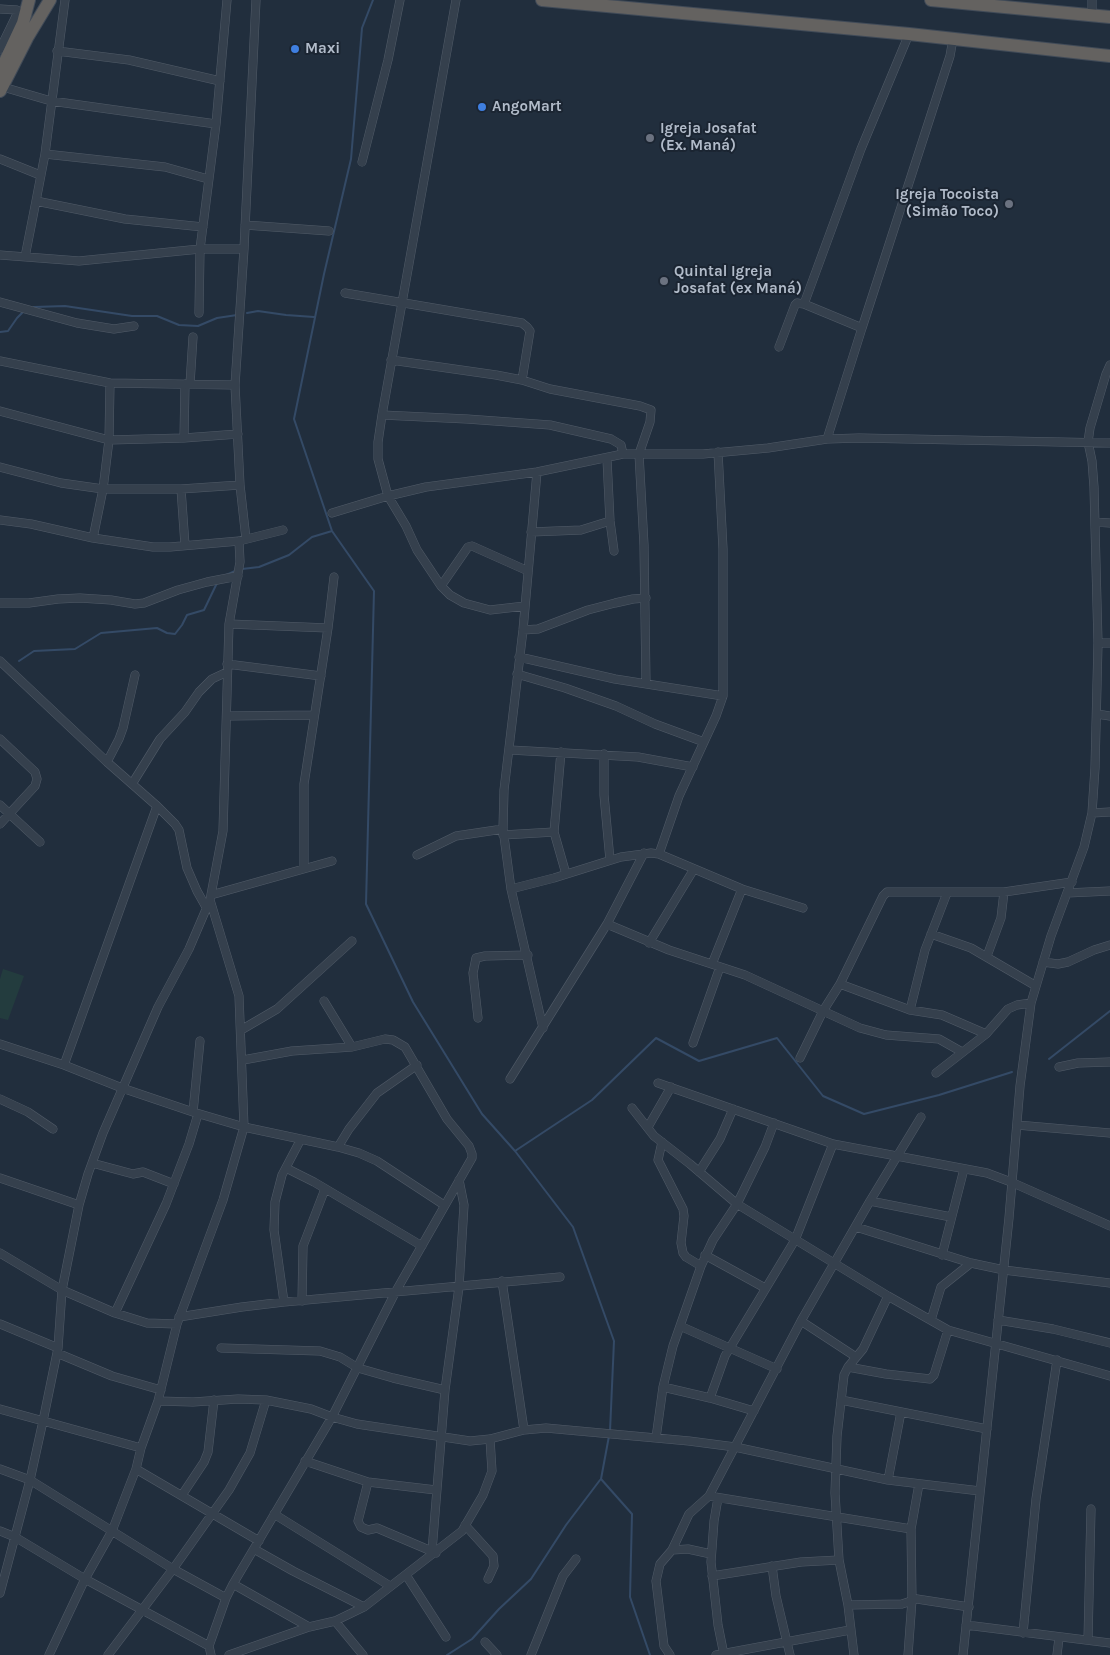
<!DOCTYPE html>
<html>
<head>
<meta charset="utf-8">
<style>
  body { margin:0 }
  canvas { display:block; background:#212e3d }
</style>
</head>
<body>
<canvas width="1110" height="1655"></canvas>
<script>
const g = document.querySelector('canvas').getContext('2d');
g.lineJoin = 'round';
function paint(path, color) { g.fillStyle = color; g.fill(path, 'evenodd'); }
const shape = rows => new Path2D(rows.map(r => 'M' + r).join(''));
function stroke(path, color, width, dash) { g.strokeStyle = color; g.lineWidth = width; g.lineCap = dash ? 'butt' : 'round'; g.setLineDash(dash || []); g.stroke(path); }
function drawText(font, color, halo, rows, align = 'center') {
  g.font = font + ' Karla,sans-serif'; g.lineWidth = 4; g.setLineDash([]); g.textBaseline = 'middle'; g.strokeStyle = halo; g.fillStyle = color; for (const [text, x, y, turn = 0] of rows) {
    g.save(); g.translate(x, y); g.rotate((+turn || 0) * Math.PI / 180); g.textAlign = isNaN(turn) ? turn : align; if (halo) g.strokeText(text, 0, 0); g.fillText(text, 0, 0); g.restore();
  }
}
paint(shape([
  [3,969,24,976,8,1020,0,1018,0,979]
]), '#233c3e');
stroke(shape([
  [373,0,362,28,351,159,324,274,294,419,332,531,374,591,366,904,413,1002,482,1114,515,1151],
  [34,307,65,306,132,316,157,316,179,325,198,326,217,318,237,315],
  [247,313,258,311,286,315,314,317],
  [0,332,8,331,17,318,23,312],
  [242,569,259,567,289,555,312,537,332,531],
  [224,576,235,571],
  [19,661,34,651,75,649,101,633,157,628,167,633,175,634,182,625,187,615,204,610,217,583],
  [1049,1059,1110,1011],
  [610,1431,614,1341,573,1227,515,1151,592,1100,656,1038,699,1061,777,1038,823,1096,864,1114,939,1095,1012,1072],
  [609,1436,601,1479,632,1514,630,1597,650,1655],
  [447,1655,472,1639,499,1609,531,1579,566,1525,600,1480]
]), '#344a66', 2);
const minor = shape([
  [65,0,45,154,36,201,125,219,203,227],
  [456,0,382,415,378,442,378,459,388,496,406,526,417,550,441,586,450,595,464,603,490,610,525,606],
  [1092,0,1092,15],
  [0,9,17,10,18,12,0,49],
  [57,51,129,60,220,81],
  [3,87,51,101,216,124],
  [45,154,165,167,208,179],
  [0,159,40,175],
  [362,162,388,60,400,0],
  [245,225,329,231],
  [0,255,79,261,200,249,244,249],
  [25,257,36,201],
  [345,293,522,323,527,327,530,331,522,380],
  [0,302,77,323,114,329,134,326],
  [804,304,861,149,909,34],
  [199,313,200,249,216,124,227,0],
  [862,328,950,56,953,39],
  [779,347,795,305,797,303,804,304,862,328,827,439],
  [391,360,496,375,522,380,550,389,640,406,651,410,650,422,639,454,644,545,646,683],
  [0,361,110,383,235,385],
  [190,384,193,337],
  [0,411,109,440,184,438,238,434],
  [382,415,467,419,550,425,611,439,621,445,623,454],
  [184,438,185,384],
  [607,459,610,521,614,551],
  [0,467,61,483,103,489,181,489,240,485],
  [537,472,523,630,504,790,503,829,511,889,543,1028],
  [181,489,185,545],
  [332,513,388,496,426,487,537,472,623,454,703,454,768,448,827,439,859,438,1110,443],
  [0,520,31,524,93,538,153,547,170,547,239,541,283,530],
  [1095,522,1110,523],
  [531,532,581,530,610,521],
  [93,538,103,489,109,440,110,383],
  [246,539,240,485,235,385,244,249,256,0],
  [441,586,468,547,472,546,528,571],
  [0,603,29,603,58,599,80,598,111,600,135,604,144,603,178,590,207,582,238,576],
  [229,624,328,628],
  [523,630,538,629,588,610,615,603,633,599,646,598],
  [1098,643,1110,643],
  [519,657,615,679,723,696],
  [0,661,107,762,157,806,64,1065],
  [227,664,321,676],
  [517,674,565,688,616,706,655,724,704,742],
  [1097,714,1110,716],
  [227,716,314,715],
  [0,739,35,772,37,779,35,786,0,824],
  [510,750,638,757,693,767],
  [561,752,554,832,566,874],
  [604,754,604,795,610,860],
  [107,762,119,739,123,728,135,675],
  [132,784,160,739,185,712,199,692,212,679,227,672],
  [0,805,40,842],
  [157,806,175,824,179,830,187,868,197,891,206,907],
  [1092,813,1110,812],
  [503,835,554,832],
  [659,854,679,796,716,716,723,696,723,549,718,452],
  [417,855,456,836,503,829],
  [304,868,304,784,328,628,334,577],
  [511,889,554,878,621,857,651,853,659,854,742,889,803,908],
  [1067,893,1110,891],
  [211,895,332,861],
  [607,924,669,950,745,975,860,1028,886,1035,939,1039,962,1052],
  [931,934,971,948,1036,986],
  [649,943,694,869],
  [987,956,1001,918,1004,892],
  [1043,962,1058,964,1068,962,1094,950,1110,945],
  [712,964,742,889],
  [840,984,910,1010,942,1015,986,1034],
  [324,1001,352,1047],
  [910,1010,925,950,947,893],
  [478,1018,473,973,476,958,485,956,528,955],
  [241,1030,277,1009,352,941],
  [693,1043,720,967],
  [0,1044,64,1065,122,1088,193,1112,244,1127,338,1147,359,1153,377,1161,444,1205],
  [800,1058,823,1011,840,984,883,896,887,892,1004,892,1072,882],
  [1059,1067,1078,1063,1110,1062],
  [936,1073,986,1034,1008,1009,1017,1005,1031,1003],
  [510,1079,607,924,644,853],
  [658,1083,833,1144,987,1173,1011,1182,1110,1226],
  [0,1099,28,1112,53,1129],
  [632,1108,654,1136,690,1164,737,1204,888,1296,948,1330,1110,1376],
  [193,1112,200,1041],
  [1017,1125,1110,1133],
  [648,1127,671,1087],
  [662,1142,658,1160,683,1209,684,1216,681,1243,683,1253,686,1257,701,1266],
  [338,1147,349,1129,377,1093,417,1065],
  [92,1163,133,1174,143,1172,174,1184],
  [286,1168,314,1182,422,1246],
  [699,1172,720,1139,733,1109],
  [0,1178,79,1205],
  [870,1201,951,1217],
  [856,1227,971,1263,1004,1270,1110,1283],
  [0,1253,62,1290,115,1313,147,1323,177,1324],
  [705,1255,765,1288],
  [942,1255,964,1169],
  [502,1281,524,1430],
  [302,1301,303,1246,325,1189],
  [284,1302,274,1230,275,1202,282,1175,301,1139],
  [115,1313,166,1204,189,1144,198,1114],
  [179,1317,242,1307,284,1302,560,1277],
  [931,1320,941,1287,971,1263],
  [998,1320,1053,1329,1110,1343],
  [801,1321,856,1357],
  [0,1324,58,1348],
  [680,1326,777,1369],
  [221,1348,320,1351,340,1357,358,1368,393,1378,445,1390],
  [57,1353,112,1376,161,1390],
  [848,1367,886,1374,930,1379,934,1375,948,1330],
  [663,1387,710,1398,754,1411],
  [710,1398,725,1356,795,1240,833,1144],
  [841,1400,987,1429],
  [158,1401,193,1402,238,1399,266,1400,311,1409,332,1417,357,1424,470,1441,490,1439,524,1430,546,1428,689,1441,735,1447,888,1480,980,1491],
  [0,1409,141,1448],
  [656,1438,663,1387,673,1346,701,1266,713,1240,737,1204,765,1147,774,1123],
  [305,1461,368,1482,436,1490],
  [0,1469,30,1480,173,1569,226,1598],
  [136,1469,259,1541],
  [888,1480,901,1412],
  [368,1482,358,1521,361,1527,368,1530,377,1528,436,1553],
  [182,1495,204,1462,208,1452,214,1400],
  [709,1496,911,1529],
  [718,1498,714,1521,711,1562,718,1625,724,1655],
  [274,1514,390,1586],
  [465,1525,493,1556,494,1566,488,1579],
  [0,1531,15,1537,85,1579,209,1646],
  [254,1549,293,1571,364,1607],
  [672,1550,689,1514,709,1496,801,1321,870,1201,921,1117],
  [432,1551,445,1390,459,1287,464,1205,459,1180],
  [772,1566,776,1596,790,1655],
  [406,1575,446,1637],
  [712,1576,801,1562,839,1560],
  [233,1584,309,1627],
  [0,1593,30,1480,43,1421,58,1348,62,1290,79,1205,88,1174,103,1133,158,1007,189,949,210,900,223,831,229,624,240,562,239,541],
  [848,1605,902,1604,917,1599,969,1607],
  [335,1621,363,1655],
  [966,1625,1110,1643],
  [1023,1633,1036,1499,1057,1360],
  [1088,1640,1091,1509],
  [485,1642,497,1655],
  [49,1655,85,1579,112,1531,136,1469,141,1448,158,1401,177,1324,223,1200,244,1127,239,996,210,900],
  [108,1655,173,1569,229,1490,250,1453,266,1400],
  [211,1655,209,1646,226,1598,233,1584,332,1417,396,1291,472,1158,472,1154,469,1146,447,1119,405,1047,393,1040,385,1039,352,1047,292,1051,243,1060],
  [229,1655,309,1627,335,1621,364,1607,462,1531,483,1495,492,1471,490,1439],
  [531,1655,563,1576,576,1559],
  [670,1655,664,1646,656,1581,660,1564,672,1550,688,1549,711,1554],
  [716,1655,850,1630],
  [854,1655,848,1605,839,1560,835,1493,837,1436,844,1375,848,1367,863,1349,888,1296],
  [908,1655,912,1600,911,1529,919,1484],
  [963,1655,1009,1218,1020,1086,1031,1003,1051,936,1084,847,1092,813,1095,768,1098,643,1094,487,1092,461,1088,442,1090,428,1106,374,1110,365],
  [1057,1655,1059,1638]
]);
const trunk = shape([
  [542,0,909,34,1110,56],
  [931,0,1110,17],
  [0,72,23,23,29,0],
  [0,91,27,38,50,0]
]);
stroke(minor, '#515b68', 9);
stroke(trunk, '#414b58', 14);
stroke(minor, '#35404d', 8);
stroke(trunk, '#646260', 12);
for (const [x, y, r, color] of [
  [295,49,5,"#3f7fe0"],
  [482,107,5,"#3f7fe0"],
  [650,138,5,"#6b7280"],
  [1009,204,5,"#6b7280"],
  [664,281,5,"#6b7280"]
]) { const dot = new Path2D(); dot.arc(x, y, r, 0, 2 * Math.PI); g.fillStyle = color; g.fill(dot); stroke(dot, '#1b2532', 2); }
drawText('bold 15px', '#b1bbc9', '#1b2532', [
  ["Maxi",305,49],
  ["AngoMart",492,107],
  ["Igreja Josafat",660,129],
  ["(Ex. Maná)",660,146],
  ["Igreja Tocoista",999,195,"right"],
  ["(Simão Toco)",999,212,"right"],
  ["Quintal Igreja",674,272],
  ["Josafat (ex Maná)",674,289]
], 'left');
</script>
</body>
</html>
